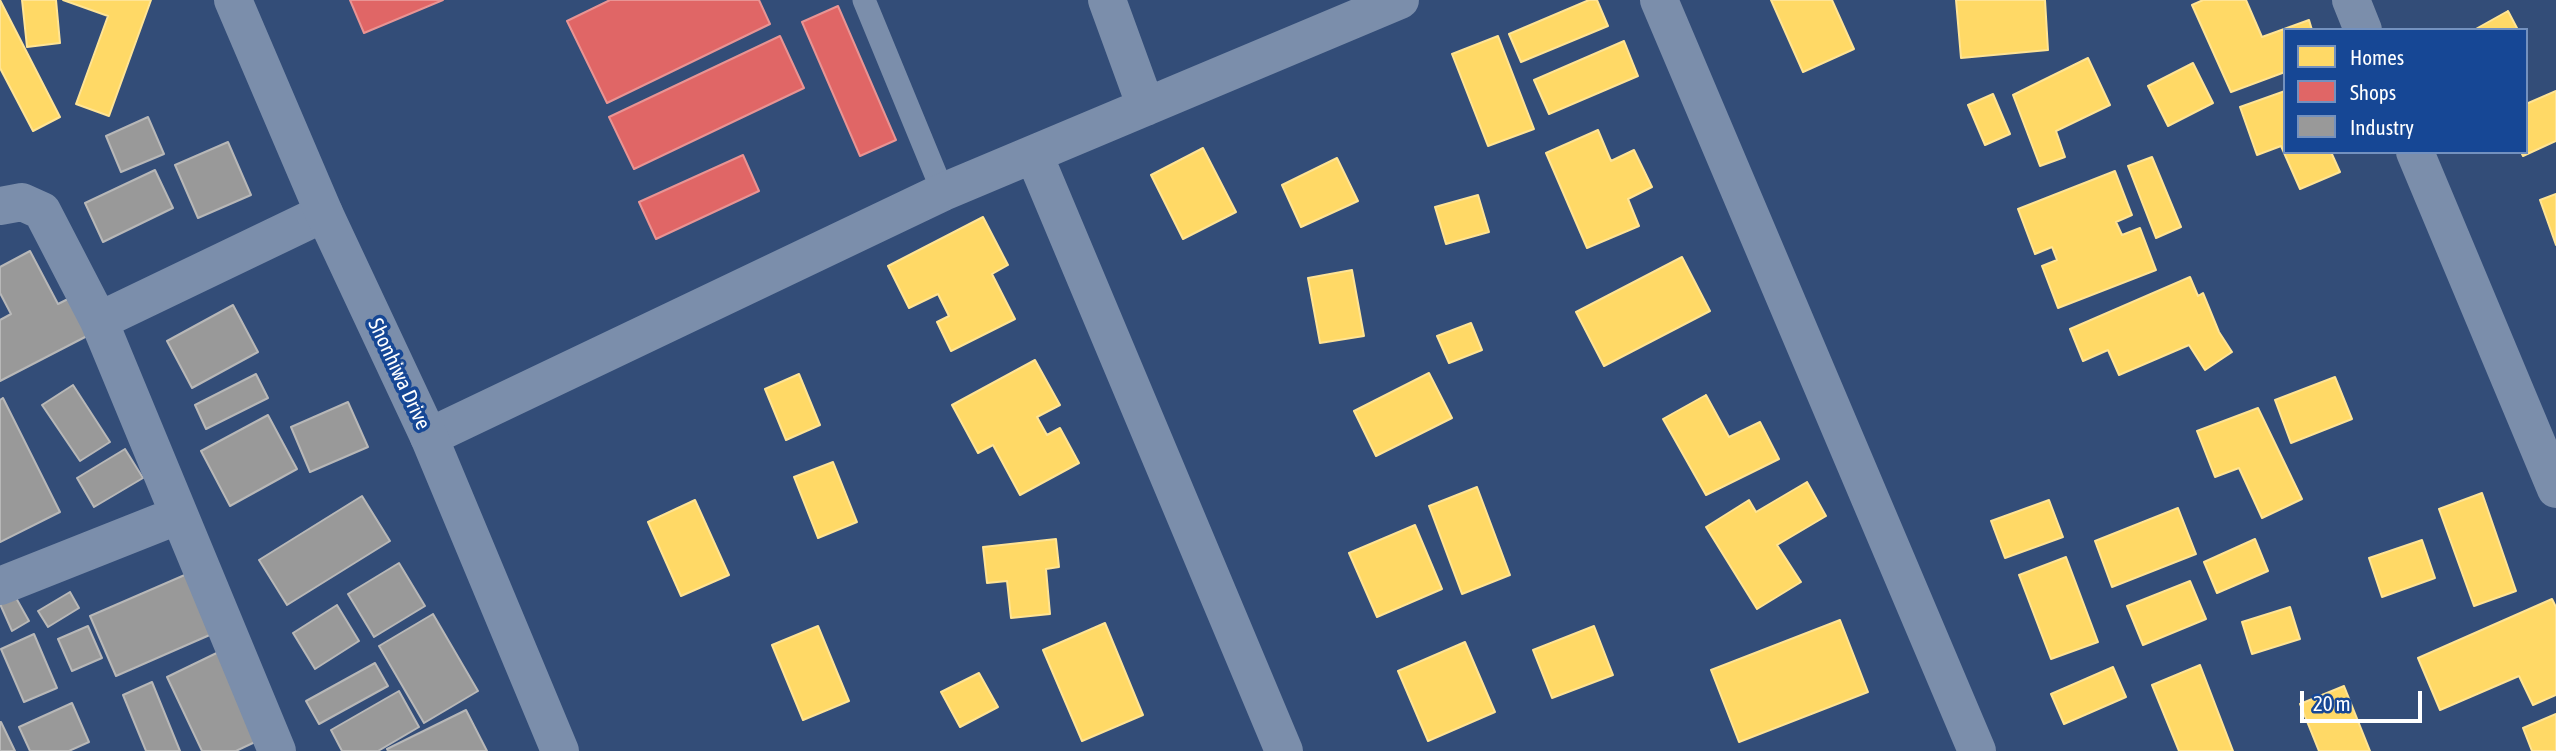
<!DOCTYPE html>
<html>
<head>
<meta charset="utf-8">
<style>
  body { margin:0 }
  #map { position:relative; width:2556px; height:751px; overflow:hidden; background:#334d78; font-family:"Asap Condensed",sans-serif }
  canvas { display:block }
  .legend { position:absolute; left:2283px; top:28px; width:245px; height:126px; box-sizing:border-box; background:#164795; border:2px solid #7391bf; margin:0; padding:9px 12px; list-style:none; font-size:21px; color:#fff }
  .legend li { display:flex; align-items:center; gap:14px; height:35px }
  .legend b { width:35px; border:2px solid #7391bf }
  .scale { position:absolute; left:2300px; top:691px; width:122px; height:32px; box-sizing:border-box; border:4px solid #fff; border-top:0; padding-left:9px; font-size:21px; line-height:24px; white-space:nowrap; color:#fff; -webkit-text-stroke:5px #164795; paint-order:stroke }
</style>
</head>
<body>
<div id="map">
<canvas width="2556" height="751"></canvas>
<ul class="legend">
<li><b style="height:19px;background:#ffd966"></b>Homes</li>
<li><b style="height:19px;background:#e06666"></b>Shops</li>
<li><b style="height:19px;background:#999"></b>Industry</li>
</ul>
<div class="scale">20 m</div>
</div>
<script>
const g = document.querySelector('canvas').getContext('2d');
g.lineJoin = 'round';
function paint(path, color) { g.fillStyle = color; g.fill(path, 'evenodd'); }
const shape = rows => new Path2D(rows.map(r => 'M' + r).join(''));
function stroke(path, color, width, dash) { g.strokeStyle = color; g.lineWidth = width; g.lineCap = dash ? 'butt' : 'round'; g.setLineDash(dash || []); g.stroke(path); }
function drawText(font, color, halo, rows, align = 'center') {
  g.font = font + ' "Asap Condensed",sans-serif'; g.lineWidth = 7; g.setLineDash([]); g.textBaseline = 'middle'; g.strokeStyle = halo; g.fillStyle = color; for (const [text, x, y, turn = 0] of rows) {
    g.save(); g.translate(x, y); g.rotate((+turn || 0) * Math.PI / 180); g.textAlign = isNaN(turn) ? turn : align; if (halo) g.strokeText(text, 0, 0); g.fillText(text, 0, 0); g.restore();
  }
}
const homes = shape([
  [0,0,60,117,33,131,0,68,0,0],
  [22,0,56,0,60,43,27,47,22,0],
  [63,0,151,0,109,116,76,104,108,16,63,0],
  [1589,0,1597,0,1608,26,1521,62,1509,34,1589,0],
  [1771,0,1832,0,1854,49,1803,72,1771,0],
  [1956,0,2045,0,2048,50,1961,58,1956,0],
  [2203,0,2246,0,2262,37,2309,20,2312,30,2285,30,2285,72,2231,92,2192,5,2203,0],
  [2508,11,2518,30,2474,30,2508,11],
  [1498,36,1534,129,1488,146,1452,54,1498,36],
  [1624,41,1638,76,1549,114,1534,80,1624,41],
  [2088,58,2110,105,2056,131,2065,157,2040,166,2013,95,2088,58],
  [2193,63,2213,103,2168,126,2148,86,2193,63],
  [2285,91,2285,152,2331,152,2340,172,2300,189,2281,146,2257,155,2240,107,2285,91],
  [2556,91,2556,141,2523,156,2521,152,2526,152,2526,104,2556,91],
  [1993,94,2010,134,1985,145,1968,105,1993,94],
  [1598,130,1611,161,1634,150,1652,187,1628,199,1639,226,1587,248,1546,153,1598,130],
  [1203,148,1236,212,1183,239,1151,175,1203,148],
  [2152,157,2181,227,2156,238,2128,166,2152,157],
  [1337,158,1358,201,1301,227,1282,185,1337,158],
  [2115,171,2132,215,2116,222,2122,235,2140,228,2156,270,2058,308,2042,266,2057,260,2052,247,2035,254,2018,209,2115,171],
  [2556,194,2556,245,2540,200,2556,194],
  [1478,195,1489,232,1446,244,1435,207,1478,195],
  [983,217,1008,265,992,274,1015,319,951,351,937,322,949,316,938,294,909,308,888,266,983,217],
  [1682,257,1710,311,1604,366,1576,312,1682,257],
  [1352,270,1364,336,1320,343,1308,278,1352,270],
  [2190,277,2198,296,2203,293,2219,332,2232,352,2205,370,2189,345,2119,375,2108,350,2083,361,2070,329,2190,277],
  [1471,323,1482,350,1449,363,1437,336,1471,323],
  [1035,360,1060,405,1037,417,1047,435,1060,428,1079,463,1020,495,993,445,978,453,952,405,1035,360],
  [1429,373,1452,418,1376,456,1354,411,1429,373],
  [799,374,820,425,786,440,765,389,799,374],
  [2335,377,2352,419,2291,443,2275,400,2335,377],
  [1706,395,1729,437,1760,422,1779,459,1706,495,1663,419,1706,395],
  [2258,408,2302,499,2262,518,2239,468,2215,477,2197,431,2258,408],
  [833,462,857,522,818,538,794,477,833,462],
  [1807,482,1826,516,1777,545,1801,582,1757,609,1706,527,1749,500,1756,512,1807,482],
  [1477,487,1510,575,1462,594,1429,506,1477,487],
  [2482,493,2516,591,2474,606,2439,509,2482,493],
  [695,500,729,575,681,596,648,522,695,500],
  [2049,500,2063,537,2005,558,1991,521,2049,500],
  [2178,508,2196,554,2112,587,2095,541,2178,508],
  [1415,525,1442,589,1377,617,1349,553,1415,525],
  [1056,539,1059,567,1046,569,1050,614,1011,618,1007,581,987,583,983,547,1056,539],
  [2255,539,2268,571,2217,593,2204,562,2255,539],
  [2422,540,2435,578,2382,597,2369,558,2422,540],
  [2066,557,2098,642,2051,659,2019,575,2066,557],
  [2190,581,2206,619,2143,645,2127,606,2190,581],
  [2552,599,2556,607,2556,695,2533,705,2519,676,2440,710,2418,658,2552,599],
  [2290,607,2300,639,2252,654,2242,622,2290,607],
  [1840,620,1868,692,1739,742,1711,670,1840,620],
  [1105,623,1143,715,1082,741,1043,650,1105,623],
  [818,626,849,701,803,720,772,645,818,626],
  [1594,626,1613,675,1552,698,1533,650,1594,626],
  [1465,642,1495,712,1428,741,1398,671,1465,642],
  [2200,665,2233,751,2179,751,2152,685,2200,665],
  [2113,667,2126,697,2064,724,2051,694,2113,667],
  [979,673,998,707,960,727,941,692,979,673],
  [2344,686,2370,751,2319,751,2300,704,2344,686],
  [2556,714,2556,751,2532,751,2523,728,2556,714]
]);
paint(homes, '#ffd966');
stroke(homes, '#ffe494', 2);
const shops = shape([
  [350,0,443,0,364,33,350,0],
  [610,0,759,0,770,24,607,103,567,21,610,0],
  [838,6,896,140,860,156,802,22,838,6],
  [780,36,804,88,634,169,609,117,780,36],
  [743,155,759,191,656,239,639,202,743,155]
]);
paint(shops, '#e06666');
stroke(shops, '#e99494', 2);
const industry = shape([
  [148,117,164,154,121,172,106,136,148,117],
  [228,142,251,195,198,218,175,165,228,142],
  [155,170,173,208,103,242,85,203,155,170],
  [30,251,58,304,70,298,89,335,0,381,0,320,11,314,0,293,0,267,30,251],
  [233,305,258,352,192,388,167,341,233,305],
  [256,374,268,398,206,429,195,405,256,374],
  [73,385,110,442,80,461,42,405,73,385],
  [3,398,60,512,0,542,0,400,3,398],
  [348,402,368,447,310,472,291,427,348,402],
  [268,415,297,469,230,506,201,451,268,415],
  [125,449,143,478,94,507,77,478,125,449],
  [362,496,390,541,287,605,259,560,362,496],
  [399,563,425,606,374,637,348,594,399,563],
  [187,574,212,634,116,676,90,616,187,574],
  [70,592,79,608,48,627,38,611,70,592],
  [15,596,29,621,12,631,0,604,15,596],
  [337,605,359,641,315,669,293,633,337,605],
  [433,614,478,691,424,723,379,646,433,614],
  [88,626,102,658,72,671,58,639,88,626],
  [34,634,57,688,24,702,1,649,34,634],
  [229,647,270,735,236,751,202,751,167,677,229,647],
  [375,663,388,686,319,724,306,701,375,663],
  [152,682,180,751,146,751,123,695,152,682],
  [399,691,419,727,378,751,342,751,331,730,399,691],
  [72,703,89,742,69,751,30,751,19,727,72,703],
  [466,710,487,751,388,751,387,749,466,710],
  [0,722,1,722,15,751,0,751,0,722]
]);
paint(industry, '#999');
stroke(industry, '#b8b8b8', 2);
stroke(shape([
  [864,0,943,192]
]), '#7b8eab', 23);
stroke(shape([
  [1107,0,1146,107],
  [1659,0,1977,751],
  [2351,0,2363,30],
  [2415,152,2556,489],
  [1034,155,1284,751],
  [0,206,22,202,42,211,99,321,277,751],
  [99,321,324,213],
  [429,437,943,192,1400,0],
  [0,586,179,515]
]), '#7b8eab', 38);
stroke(shape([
  [233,0,324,213,429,437,560,751]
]), '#7b8eab', 38);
drawText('21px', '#fff', '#164795', [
  ["Shonhiwa Drive",399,374,65]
]);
</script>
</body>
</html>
